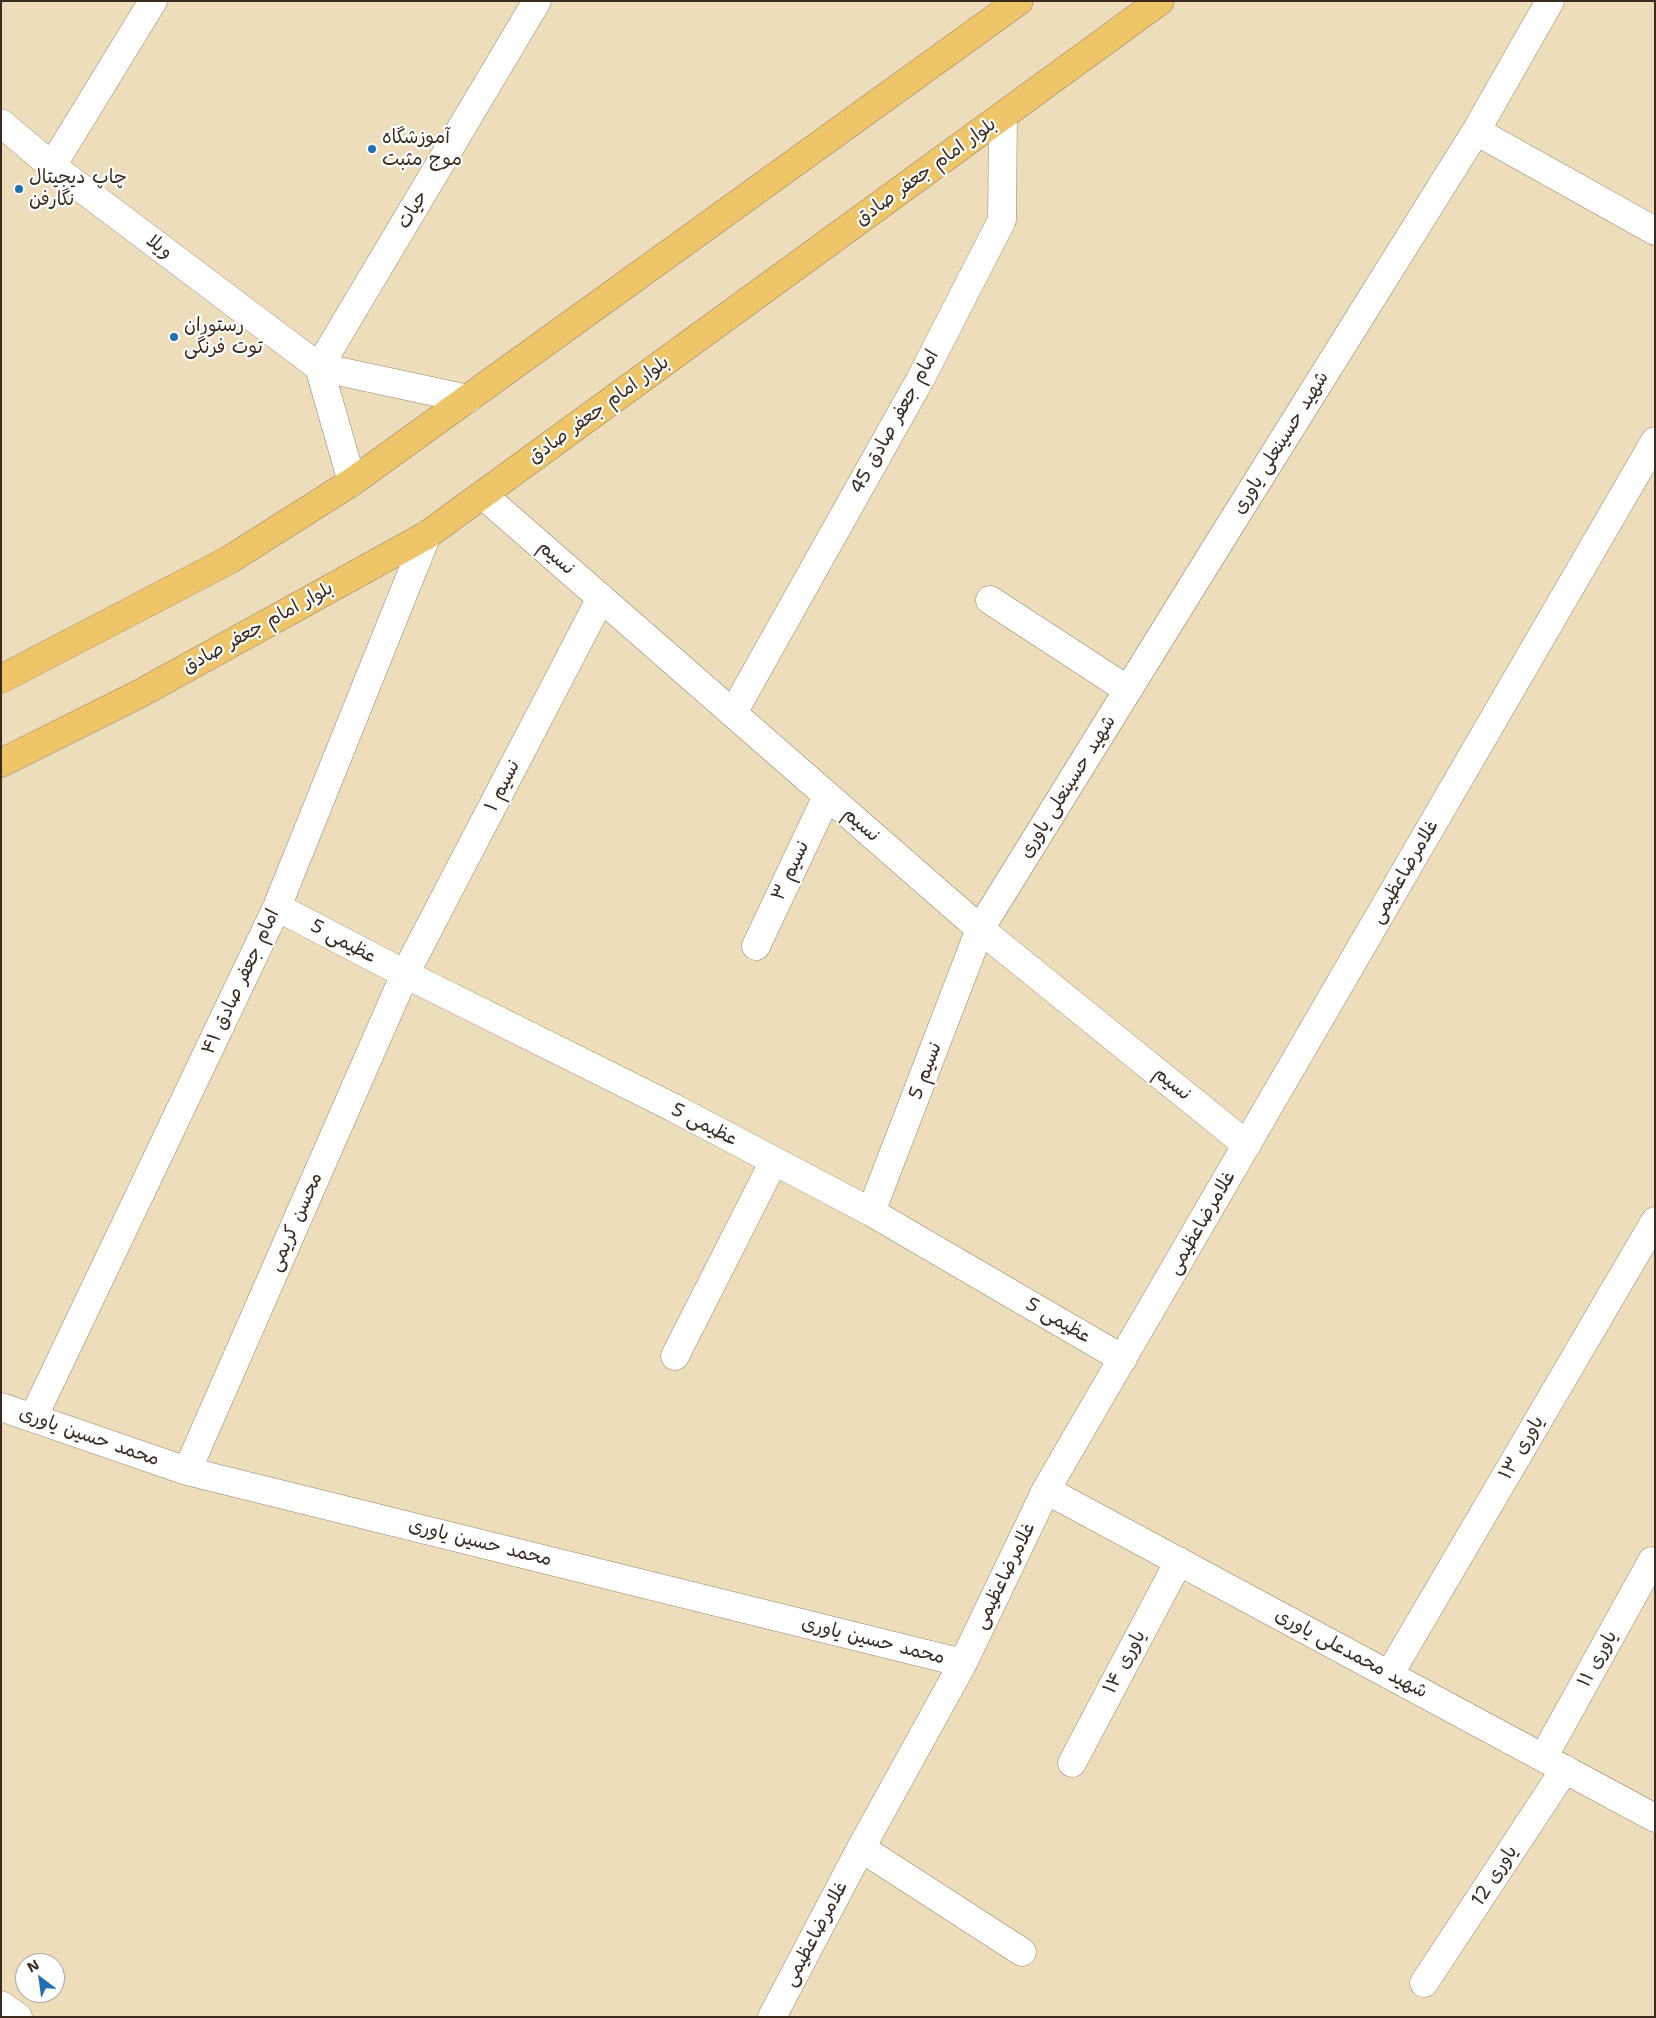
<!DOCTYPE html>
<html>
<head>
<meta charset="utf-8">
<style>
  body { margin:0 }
  #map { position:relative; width:1656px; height:2018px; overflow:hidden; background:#edb; font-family:"Shantell Sans",sans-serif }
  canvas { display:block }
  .frame { position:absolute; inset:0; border:2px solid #3b2a1e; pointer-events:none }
  .north { position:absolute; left:15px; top:1953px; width:50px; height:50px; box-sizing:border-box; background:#fff; border:1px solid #b1aaa5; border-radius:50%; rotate:330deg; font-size:14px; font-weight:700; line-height:20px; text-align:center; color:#3b2a1e }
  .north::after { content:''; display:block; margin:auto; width:18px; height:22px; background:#1f6fb2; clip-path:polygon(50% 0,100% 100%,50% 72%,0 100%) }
</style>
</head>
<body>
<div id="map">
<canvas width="1656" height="2018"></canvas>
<div class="frame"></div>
<div class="north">N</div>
</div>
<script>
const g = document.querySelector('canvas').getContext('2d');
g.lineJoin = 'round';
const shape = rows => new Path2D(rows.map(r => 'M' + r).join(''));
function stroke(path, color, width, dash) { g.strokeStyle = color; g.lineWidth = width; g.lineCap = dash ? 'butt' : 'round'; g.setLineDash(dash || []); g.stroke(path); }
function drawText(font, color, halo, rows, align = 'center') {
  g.font = font + ' "Shantell Sans","Playpen Sans Arabic",sans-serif'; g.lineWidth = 4.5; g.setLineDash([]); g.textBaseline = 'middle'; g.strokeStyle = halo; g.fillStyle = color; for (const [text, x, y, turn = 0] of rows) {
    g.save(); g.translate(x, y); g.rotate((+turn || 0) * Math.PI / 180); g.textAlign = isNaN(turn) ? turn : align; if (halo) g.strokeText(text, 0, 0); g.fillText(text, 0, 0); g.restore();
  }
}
const minor = shape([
  [1,123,52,166,319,367,468,399],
  [1476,131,1550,1],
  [52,166,153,1],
  [319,367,537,1],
  [319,367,352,482],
  [483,495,980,929,1247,1145],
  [990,600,1128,690],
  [733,713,921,378,1002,220,1003,116],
  [277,907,405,974,674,1108,871,1212,1123,1359],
  [756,946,827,796],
  [871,1212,980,929,1217,546,1476,131,1655,231],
  [675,1356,774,1161],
  [1,1407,187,1471,963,1663],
  [33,1418,277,907,427,535],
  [187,1471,405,974,601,598],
  [1046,1490,1655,1818],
  [1389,1675,1655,1221],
  [1543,1758,1652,1561],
  [1072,1763,1179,1561],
  [861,1848,1022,1952],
  [1424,1983,1565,1769],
  [1,2005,18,2017],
  [772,2017,861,1848,963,1663,1046,1490,1655,441]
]);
const major = shape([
  [1,679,229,560,352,482,1019,1],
  [1,763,141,693,427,535,1160,1]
]);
stroke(minor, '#94846c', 29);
stroke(major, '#94846c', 29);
stroke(minor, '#fff', 28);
stroke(major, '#eec569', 28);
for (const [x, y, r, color] of [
  [372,149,5,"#1f6fb2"],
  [19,189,5,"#1f6fb2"],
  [174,337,5,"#1f6fb2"]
]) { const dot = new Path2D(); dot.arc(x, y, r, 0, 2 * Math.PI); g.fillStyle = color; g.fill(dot); stroke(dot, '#fff', 2); }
drawText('19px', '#3b2a1e', '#fff', [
  ["آموزشگاه",382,138],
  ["موج مثبت",382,160],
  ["چاپ دیجیتال",29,178],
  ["نگارفن",29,200],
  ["رستوران",184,326],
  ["توت فرنگی",184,348]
], 'left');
drawText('19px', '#3b2a1e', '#fff', [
  ["بلوار امام جعفر صادق",926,172,-36],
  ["حیات",413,210,-59],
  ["ویلا",159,247,37],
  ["بلوار امام جعفر صادق",599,410,-36],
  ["امام جعفر صادق 45",895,422,-61],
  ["شهید حسینعلی یاوری",1281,443,-58],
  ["نسیم",556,558,41],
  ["بلوار امام جعفر صادق",258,628,-29],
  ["نسیم ۱",503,786,-63],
  ["شهید حسینعلی یاوری",1068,787,-58],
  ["نسیم",861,825,41],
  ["نسیم ۳",791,871,-65],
  ["غلامرضاعظیمی",1405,872,-60],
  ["عظیمی 5",343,942,28],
  ["امام جعفر صادق ۴۱",241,982,-65],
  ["نسیم 5",926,1071,-69],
  ["نسیم",1172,1084,39],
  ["عظیمی 5",704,1125,27],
  ["محسن کریمی",296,1222,-66],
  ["غلامرضاعظیمی",1202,1223,-60],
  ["عظیمی 5",1058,1321,30],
  ["محمد حسین یاوری",89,1437,19],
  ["یاوری ۱۳",1522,1448,-60],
  ["محمد حسین یاوری",480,1543,14],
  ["غلامرضاعظیمی",1005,1576,-64],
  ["محمد حسین یاوری",873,1641,14],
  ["شهید محمدعلی یاوری",1351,1654,28],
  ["یاوری ۱۱",1598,1659,-61],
  ["یاوری ۱۴",1125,1662,-62],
  ["یاوری 12",1495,1876,-57],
  ["غلامرضاعظیمی",816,1934,-62]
]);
</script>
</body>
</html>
